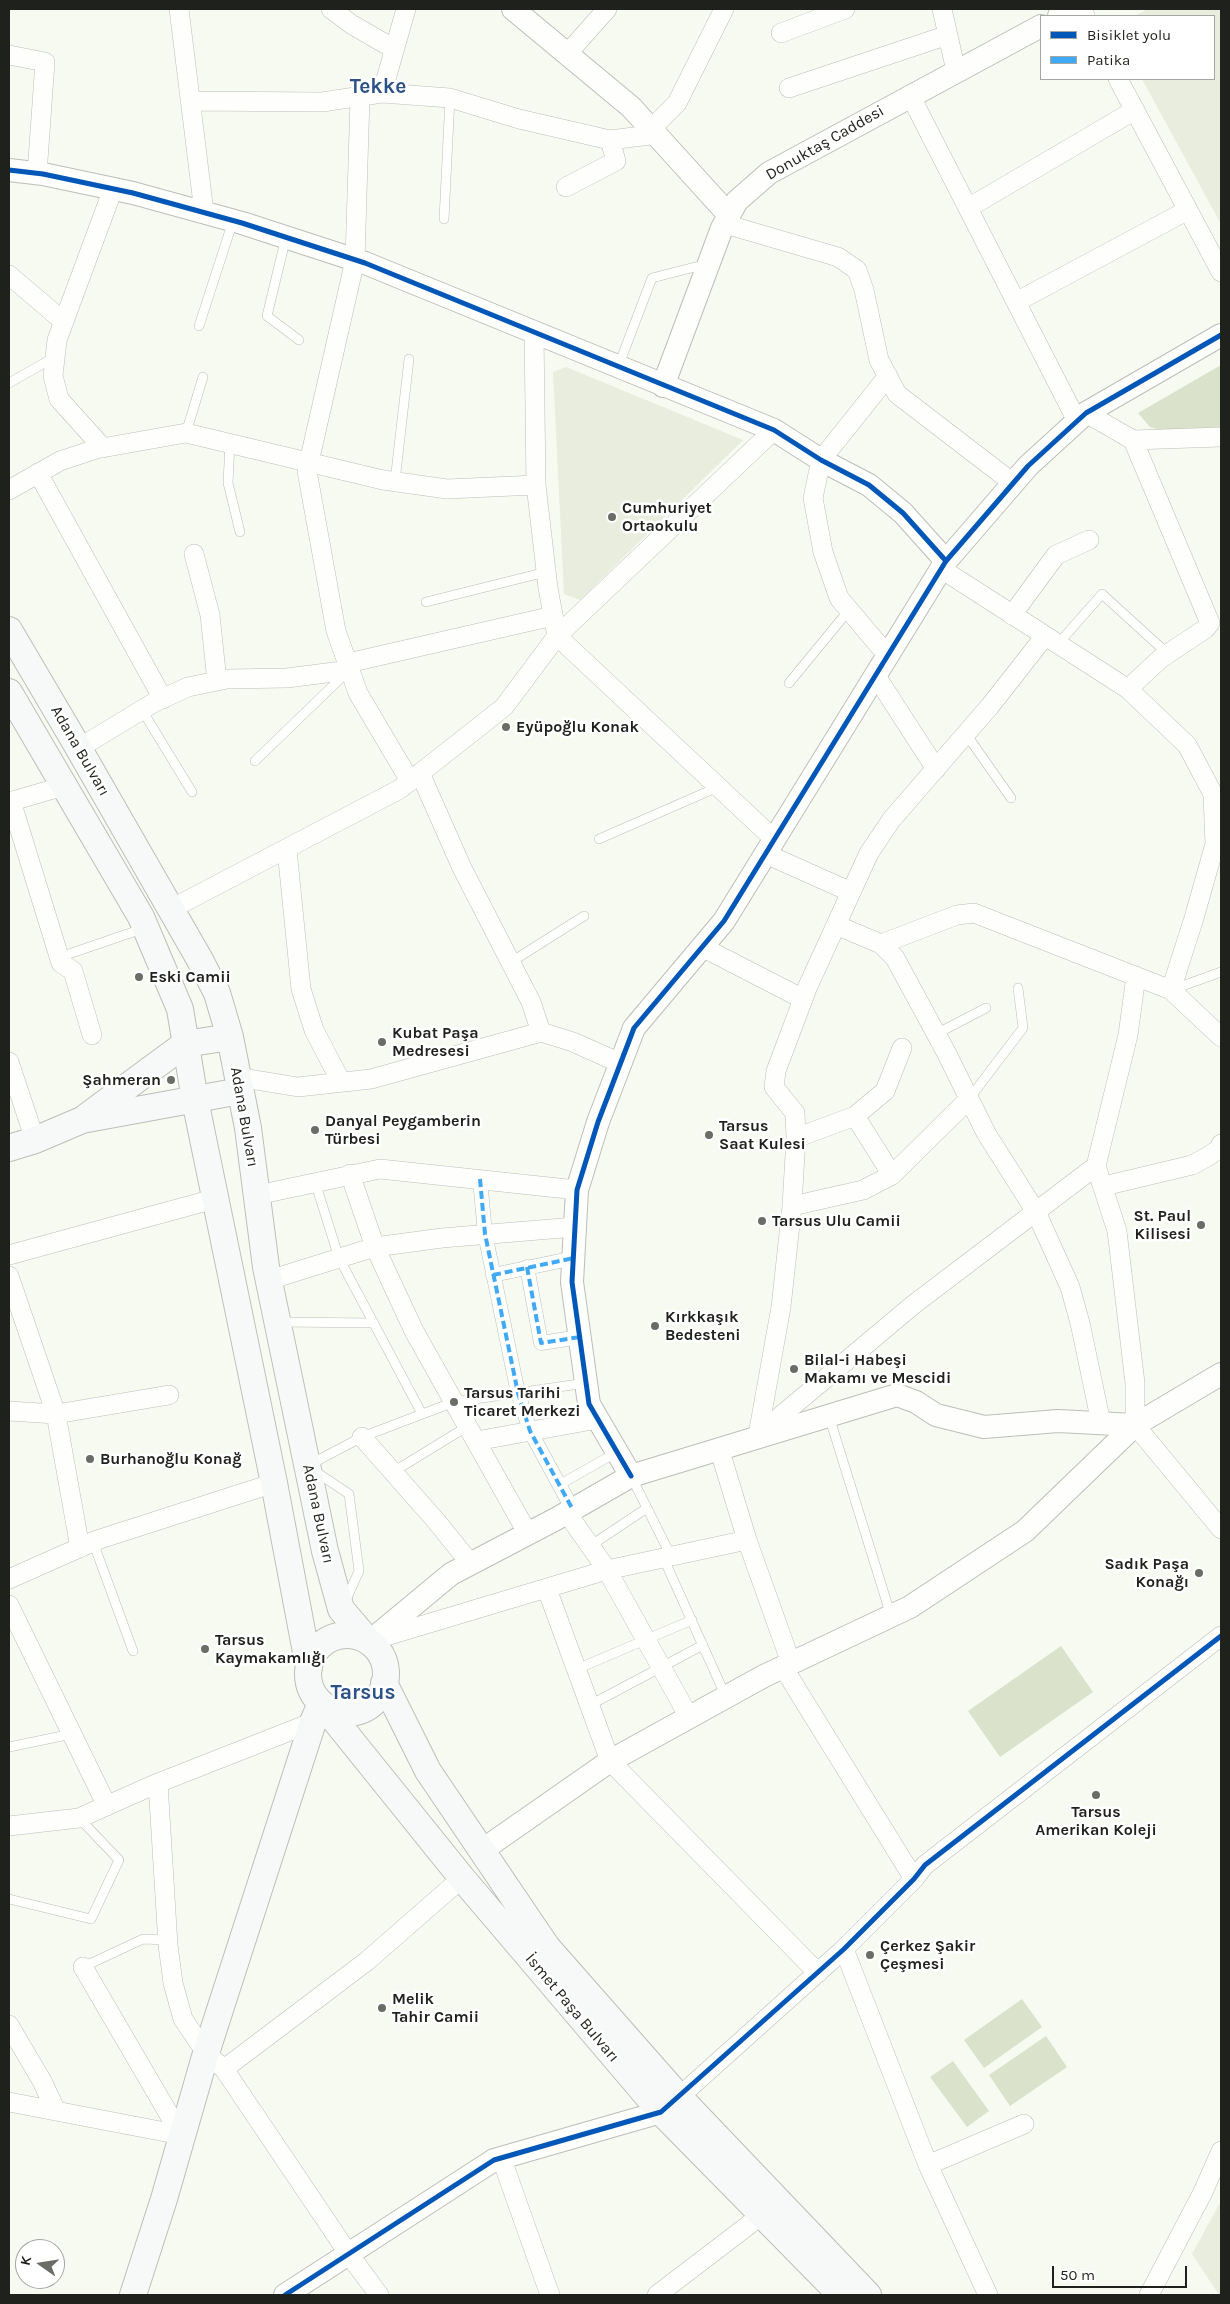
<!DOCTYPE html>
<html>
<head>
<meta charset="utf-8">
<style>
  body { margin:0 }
  #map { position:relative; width:1230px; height:2304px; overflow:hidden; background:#f6faf0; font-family:Karla,sans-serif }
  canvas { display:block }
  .frame { position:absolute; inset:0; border:10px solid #1f211c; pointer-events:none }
  .legend { position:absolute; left:1040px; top:15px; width:175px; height:65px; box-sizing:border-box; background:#fff; border:1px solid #a5a6a4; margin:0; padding:6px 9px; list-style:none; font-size:15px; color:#1f211c }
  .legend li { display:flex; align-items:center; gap:10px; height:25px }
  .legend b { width:25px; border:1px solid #a5a6a4 }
  .north { position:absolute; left:15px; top:2239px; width:50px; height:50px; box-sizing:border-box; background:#fff; border:1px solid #a5a6a4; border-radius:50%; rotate:283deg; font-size:14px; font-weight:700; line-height:20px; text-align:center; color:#1f211c }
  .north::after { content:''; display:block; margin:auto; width:18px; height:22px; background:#6a6d66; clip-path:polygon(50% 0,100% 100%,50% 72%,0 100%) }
  .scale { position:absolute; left:1052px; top:2266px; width:135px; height:22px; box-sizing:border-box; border:2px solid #1f211c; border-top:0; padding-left:6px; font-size:15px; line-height:18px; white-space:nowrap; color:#1f211c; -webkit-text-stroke:4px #fff; paint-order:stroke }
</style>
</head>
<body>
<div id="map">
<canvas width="1230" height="2304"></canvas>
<div class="frame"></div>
<ul class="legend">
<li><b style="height:6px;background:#0057b8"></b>Bisiklet yolu</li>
<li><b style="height:6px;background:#3fa9f5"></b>Patika</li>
</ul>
<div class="north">K</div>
<div class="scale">50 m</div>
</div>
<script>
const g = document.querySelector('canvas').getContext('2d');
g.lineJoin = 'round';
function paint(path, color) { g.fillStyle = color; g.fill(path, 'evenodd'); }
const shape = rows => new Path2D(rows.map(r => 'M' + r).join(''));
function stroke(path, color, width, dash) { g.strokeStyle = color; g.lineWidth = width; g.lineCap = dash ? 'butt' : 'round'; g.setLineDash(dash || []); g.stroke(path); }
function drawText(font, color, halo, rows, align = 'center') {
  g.font = font + ' Karla,sans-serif'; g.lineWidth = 5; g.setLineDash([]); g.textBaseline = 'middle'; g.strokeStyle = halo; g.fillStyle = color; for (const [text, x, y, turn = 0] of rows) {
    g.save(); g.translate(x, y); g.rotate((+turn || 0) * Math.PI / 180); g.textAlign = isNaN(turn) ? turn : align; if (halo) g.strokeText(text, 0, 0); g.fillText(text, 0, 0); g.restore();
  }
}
paint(shape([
  [1148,9,1221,9,1221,224,1142,79,1214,79,1214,16,1134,16],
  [566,367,743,440,580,600,564,594,553,372],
  [1221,2201,1221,2295,1219,2295,1192,2254]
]), '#e8edde');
paint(shape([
  [1221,365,1221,428,1163,431,1150,427,1138,413],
  [1061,1646,1093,1692,1000,1757,968,1711],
  [1022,1999,1042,2027,984,2068,964,2040],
  [1046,2036,1067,2067,1010,2106,989,2075],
  [953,2061,989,2111,967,2127,930,2077]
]), '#dae2cc');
const service = shape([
  [444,219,450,98],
  [286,237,267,316,299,340],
  [199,326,233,221],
  [618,367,652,278,707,264],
  [9,383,55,357],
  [186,433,203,377],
  [230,443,228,483,240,532],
  [395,481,409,359],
  [426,602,546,572],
  [1058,644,1102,594,1168,654],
  [789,683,849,610],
  [142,710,192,792],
  [966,734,1011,798],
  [255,761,346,673],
  [599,839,718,787],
  [60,957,142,929],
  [511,962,584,916],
  [1171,990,1221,972],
  [936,1034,986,1008],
  [969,1099,1023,1028,1018,988],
  [315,1182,339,1258,422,1414],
  [280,1322,374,1323],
  [829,1416,891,1616],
  [393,1472,468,1426],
  [631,1476,671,1556],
  [559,1485,617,1452],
  [93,1542,133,1651],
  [590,1546,647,1508],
  [663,1557,726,1697],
  [345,1602,359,1571,349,1494,307,1466,362,1437,454,1402,586,1383],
  [577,1669,692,1620],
  [590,1705,703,1645],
  [9,1747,72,1734],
  [9,1899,91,1919,119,1860,79,1818],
  [83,1967,143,1939,168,1940]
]);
const pedestrian = shape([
  [480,1179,485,1234,518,1393,530,1431,573,1510],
  [527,1267,541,1343,580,1337],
  [493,1275,574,1258]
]);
const minor = shape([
  [179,9,204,212],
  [331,9,351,24,394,49],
  [942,9,956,71],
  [1081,9,1085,16],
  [781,33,845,9],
  [567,54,607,9],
  [9,55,45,62,37,174],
  [1118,79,1221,272],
  [789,88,948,35],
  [382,93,406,9],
  [910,95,1077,421],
  [360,98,355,260,307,471,336,631,358,693,410,781],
  [190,101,322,102,382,93,450,98,519,119,610,140,658,134],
  [652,128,677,103,724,9],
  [566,187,616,161,610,140],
  [968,208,1135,110],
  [725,224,838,257,857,270,864,290,879,360,897,394,1013,483],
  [9,275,63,321],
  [1016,302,1188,210],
  [534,333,536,485,548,588,557,636,775,840],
  [1086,413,1133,440,1210,623,1205,629,1160,659,1128,689],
  [1133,440,1221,437],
  [103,448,59,399,53,376,57,340,113,189],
  [38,473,163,699],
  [9,490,60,461,96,449,186,433,383,480,447,489,536,485],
  [194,554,210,615,217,681],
  [940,568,1128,689,1187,745,1213,794,1215,844,1194,918,1171,990],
  [1012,615,1056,555,1089,540],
  [888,656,839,598,823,552,813,498,821,460,888,376],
  [348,663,553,616],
  [876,676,936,769],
  [79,748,155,702,188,687,227,679,287,678,350,670],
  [420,773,462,868,531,1002,541,1032],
  [11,801,61,963,73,971,92,1035],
  [9,802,64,786],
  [287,850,301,989,314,1030,341,1082],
  [766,854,851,892],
  [171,909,400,789,504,707,557,636,774,430],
  [836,925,881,944,895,958,947,1054,986,1133,1036,1212,1070,1287,1080,1323,1101,1423],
  [881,944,957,915,974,913,1171,990,1221,1037],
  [702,947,803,999],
  [1136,976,1128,1035,1096,1166,1117,1231,1135,1383,1135,1425,1221,1529],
  [9,1062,35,1140],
  [237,1077,298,1087,371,1079,541,1032,573,1042,620,1063],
  [855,1116,892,1175],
  [796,1138,855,1116,885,1091,902,1048],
  [350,1174,375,1247,414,1331,528,1534],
  [1104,1186,1192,1165,1207,1157,1219,1149,1221,1144],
  [257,1195,380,1169,577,1190],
  [792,1206,863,1190,892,1175,969,1099],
  [9,1255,214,1199],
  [9,1276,56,1414,80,1548],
  [269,1280,375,1247,442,1238,575,1227],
  [9,1411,56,1414,169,1395],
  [758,1435,781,1307,792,1206,796,1138,795,1113,774,1087,776,1071,808,986,869,853,892,819,990,706,1045,636],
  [758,1435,913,1305,1096,1166],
  [362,1437,437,1522,470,1563],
  [476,1441,598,1419],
  [719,1448,747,1540,791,1663],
  [567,1513,607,1570,689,1717],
  [9,1579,97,1540,274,1483],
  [547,1589,610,1761,818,1973],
  [9,1605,107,1806],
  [373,1640,607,1570,747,1540],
  [783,1667,914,1879],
  [158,1783,168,1945,173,1983,183,2019,206,2053,224,2069,348,2253,379,2295],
  [9,1826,79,1818,158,1783,313,1722],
  [844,1949,928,2165,988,2295],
  [83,1967,181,2135],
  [9,2025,42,2081,56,2111],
  [224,2069,367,1961,462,1878],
  [679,2097,844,1949,914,1879,925,1865,1221,1636],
  [9,2102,181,2135],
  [501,2157,550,2295],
  [928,2165,1024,2124],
  [657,2295,763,2214],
  [1149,2295,1203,2192,1221,2151]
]);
const tertiary = shape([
  [513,9,631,107,729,215],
  [1059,16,1073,9],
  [9,170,43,174,133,193,242,223,365,263,774,430,821,460,869,485,903,513,946,561],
  [663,386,722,228,737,201,769,173,1041,26],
  [631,1476,589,1404,572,1282,577,1190,598,1122,634,1028,724,921,946,561,1028,466,1086,413,1221,335],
  [369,1642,451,1574,556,1519,631,1476,897,1395,916,1402,936,1415,984,1427,1058,1421,1135,1425],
  [481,1851,610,1761,764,1676,910,1607,1025,1531,1135,1425,1221,1374],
  [285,2295,494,2160,661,2112,674,2102]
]);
const secondary = shape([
  [9,630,75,742,200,960,217,993,230,1037,248,1128,266,1267,325,1551,341,1609,369,1642],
  [9,692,141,917,180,1009,195,1100,274,1483,309,1668],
  [86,1117,185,1044,230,1037],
  [9,1148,35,1140,82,1120,240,1091],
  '308 1674a39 39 0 1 1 78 0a39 39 0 1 1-78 0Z',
  [384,1683,428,1771,547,1947,679,2097,868,2295],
  [321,1703,462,1878,661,2112,841,2295],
  [133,2295,164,2199,206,2053,313,1722,321,1703]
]);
stroke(service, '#bcbfb8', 10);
stroke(pedestrian, '#bcbfb8', 15);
stroke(minor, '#bcbfb8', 20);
stroke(tertiary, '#bcbfb8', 24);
stroke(secondary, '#bcbfb8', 28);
stroke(service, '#fefefd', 9);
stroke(pedestrian, '#fefefd', 14);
stroke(minor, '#fefefd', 19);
stroke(tertiary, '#fefefd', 22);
stroke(secondary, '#f7f9f9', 26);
stroke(shape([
  [480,1179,485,1234,518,1393,530,1431,573,1510],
  [527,1267,541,1343,580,1337],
  [493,1275,574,1258]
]), '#3fa9f5', 4, [8, 4]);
stroke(shape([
  [9,170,43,174,133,193,242,223,365,263,774,430,821,460,869,485,903,513,946,561],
  [631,1476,589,1404,572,1282,577,1190,598,1122,634,1028,724,921,946,561,1028,466,1086,413,1221,335],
  [285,2295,494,2160,661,2112,844,1949,914,1879,925,1865,1221,1636]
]), '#0057b8', 5);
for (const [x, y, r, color] of [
  [612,517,5,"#6a6d66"],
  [506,727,5,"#6a6d66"],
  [139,977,5,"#6a6d66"],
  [382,1042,5,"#6a6d66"],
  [171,1080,5,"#6a6d66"],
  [315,1130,5,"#6a6d66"],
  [709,1135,5,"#6a6d66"],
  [762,1221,5,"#6a6d66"],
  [1201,1225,5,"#6a6d66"],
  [655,1326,5,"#6a6d66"],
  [794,1369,5,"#6a6d66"],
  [454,1402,5,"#6a6d66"],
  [90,1459,5,"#6a6d66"],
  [1199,1573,5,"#6a6d66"],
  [205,1649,5,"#6a6d66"],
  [1096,1795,5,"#6a6d66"],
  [870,1955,5,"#6a6d66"],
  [382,2008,5,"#6a6d66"]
]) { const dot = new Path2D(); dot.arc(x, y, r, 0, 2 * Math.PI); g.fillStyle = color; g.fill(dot); stroke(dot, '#fff', 2); }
drawText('16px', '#1f211c', '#fff', [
  ["Donuktaş Caddesi",825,143,-30],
  ["Adana Bulvarı",80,751,60],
  ["Adana Bulvarı",244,1117,80],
  ["Adana Bulvarı",318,1514,78],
  ["İsmet Paşa Bulvarı",572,2008,50]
]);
drawText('bold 16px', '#1f211c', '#fff', [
  ["Cumhuriyet",622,508],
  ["Ortaokulu",622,526],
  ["Eyüpoğlu Konak",516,727],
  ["Eski Camii",149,977],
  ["Kubat Paşa",392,1033],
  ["Medresesi",392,1051],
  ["Şahmeran",161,1080,"right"],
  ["Danyal Peygamberin",325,1121],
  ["Türbesi",325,1139],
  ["Tarsus",719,1126],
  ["Saat Kulesi",719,1144],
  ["St. Paul",1191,1216,"right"],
  ["Kilisesi",1191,1234,"right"],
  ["Tarsus Ulu Camii",772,1221],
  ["Kırkkaşık",665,1317],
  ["Bedesteni",665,1335],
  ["Bilal-i Habeşi",804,1360],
  ["Makamı ve Mescidi",804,1378],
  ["Tarsus Tarihi",464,1393],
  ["Ticaret Merkezi",464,1411],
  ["Burhanoğlu Konağ",100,1459],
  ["Sadık Paşa",1189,1564,"right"],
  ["Konağı",1189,1582,"right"],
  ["Tarsus",215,1640],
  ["Kaymakamlığı",215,1658],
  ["Tarsus",1096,1812,"center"],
  ["Amerikan Koleji",1096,1830,"center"],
  ["Çerkez Şakir",880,1946],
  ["Çeşmesi",880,1964],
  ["Melik",392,1999],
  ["Tahir Camii",392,2017]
], 'left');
drawText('bold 21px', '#2c5187', '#fff', [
  ["Tekke",378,87],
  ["Tarsus",363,1693]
]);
</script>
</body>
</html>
